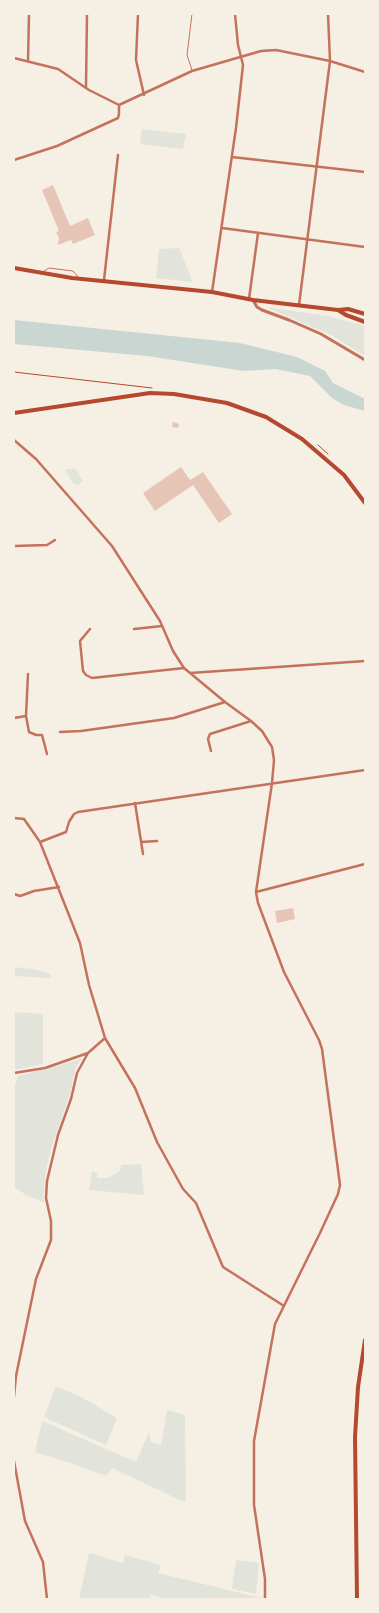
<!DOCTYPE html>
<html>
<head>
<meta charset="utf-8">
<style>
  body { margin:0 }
  #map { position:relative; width:379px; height:1613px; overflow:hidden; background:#f6efe4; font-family:Helvetica,sans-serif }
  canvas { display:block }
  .frame { position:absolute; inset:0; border:15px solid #f6efe4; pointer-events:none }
</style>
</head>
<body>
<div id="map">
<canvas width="379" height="1613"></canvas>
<div class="frame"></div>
</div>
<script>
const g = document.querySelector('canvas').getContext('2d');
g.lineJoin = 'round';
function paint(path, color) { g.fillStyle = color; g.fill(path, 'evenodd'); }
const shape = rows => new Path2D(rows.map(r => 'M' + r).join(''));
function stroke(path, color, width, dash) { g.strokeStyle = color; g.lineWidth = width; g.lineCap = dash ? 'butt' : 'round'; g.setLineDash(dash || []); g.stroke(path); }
paint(shape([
  [142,129,186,134,183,149,140,144],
  [179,248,193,282,156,278,159,249],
  [266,307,328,316,365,326,365,356,331,335],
  [75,468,83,481,78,485,72,482,65,470],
  [14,967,33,969,50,974,51,978,14,976],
  [14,1012,43,1014,43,1064,14,1070],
  [82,1058,76,1067,69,1097,51,1149,46,1171,43,1199,45,1203,26,1195,14,1187,14,1088,18,1076,74,1061],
  [141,1164,144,1195,89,1190,92,1171,97,1173,97,1178,108,1178,120,1171,121,1165],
  [56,1386,83,1398,117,1418,106,1445,44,1417],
  [167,1410,185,1415,186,1501,182,1501,112,1468,106,1476,71,1463,35,1452,42,1421,136,1462,149,1432,151,1442,161,1445],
  [89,1553,123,1563,125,1555,161,1565,158,1573,261,1598,261,1599,167,1599,151,1595,150,1599,79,1599],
  [236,1560,259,1563,256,1594,232,1589]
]), '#e2e4dc');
paint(shape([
  [14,320,240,343,297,357,325,371,333,383,365,399,365,411,344,405,332,398,310,376,276,369,244,371,147,356,14,344]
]), '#c9d6d2');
paint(shape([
  [53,185,70,226,88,218,95,235,73,244,71,240,58,245,59,238,56,232,59,231,42,190],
  [173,422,179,424,178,428,172,427],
  [181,467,190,480,203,472,232,514,219,523,193,485,155,511,143,493],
  [293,908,295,919,277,923,275,911]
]), '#e6c5b7');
stroke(shape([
  [14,372,152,388],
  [318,445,328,454]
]), '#b5482f', 1);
stroke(shape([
  [192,14,187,55,192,70],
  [44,271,49,268,73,271,79,278]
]), '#c5725c', 1);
stroke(shape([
  [138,14,136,60,144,95],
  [14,58,58,69,89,90,119,105],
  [28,61,29,14],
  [86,87,87,14],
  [119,105,192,71,261,51,276,50,330,61,365,72],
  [232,157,365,172],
  [14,160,57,146,118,118,119,114,119,105],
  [222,228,365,247],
  [104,280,118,155],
  [212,292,236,128,243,65,238,45,235,14],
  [249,299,258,233],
  [299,305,330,61,328,14],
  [14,440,36,459,112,546,160,621,173,651,184,668,225,702,251,721,262,731,272,747,274,760,272,783,256,892,258,903,284,972,319,1040,322,1049,340,1185,338,1194,320,1233,275,1324,254,1441,254,1505,265,1579,265,1599],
  [14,546,47,545,55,540],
  [90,629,80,641,83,671,86,675,92,678,184,668],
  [134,629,162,626],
  [190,673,365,661],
  [26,716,29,732,36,735,42,735,47,754],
  [14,718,26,716,28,674],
  [60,732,81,731,174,718,225,702],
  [211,751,208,739,210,734,251,721],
  [135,803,143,854],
  [14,818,24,819,40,842,80,943,89,985,105,1038,135,1088,157,1142,183,1189,196,1203,223,1267,284,1306],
  [40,842,66,832,69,822,74,814,78,812,365,770],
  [141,842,157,841],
  [256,892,365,864],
  [14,894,20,896,34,891,59,887],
  [14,1073,45,1068,88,1053,105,1038],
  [14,1397,16,1376,36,1279,51,1240,51,1221,46,1198,47,1181,58,1135,71,1099,77,1073,88,1053],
  [14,1461,25,1521,43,1562,47,1599]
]), '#c5725c', 2.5);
stroke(shape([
  [253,300,257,307,262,310,289,320,321,334,365,360]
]), '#c5725c', 3);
stroke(shape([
  [14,268,72,278,212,292,253,300,338,310,348,309,365,314],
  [338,310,346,315,365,322],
  [14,413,150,393,174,394,227,403,266,417,302,439,344,475,365,503],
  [357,1599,355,1437,358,1387,365,1340]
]), '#b5482f', 4);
</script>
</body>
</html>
